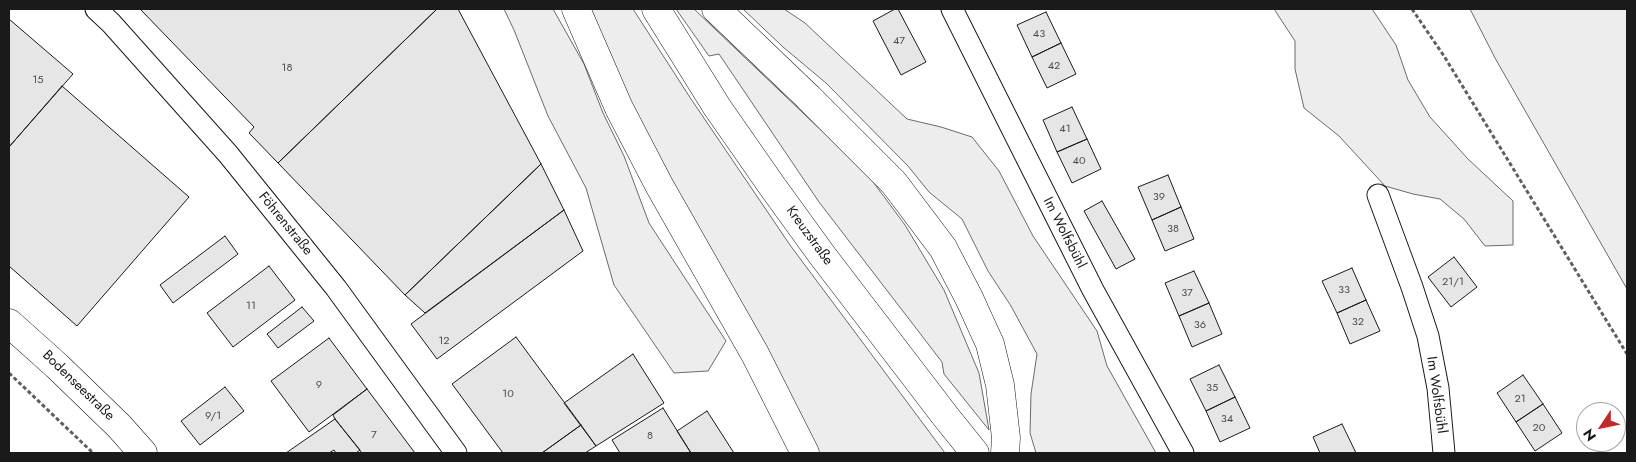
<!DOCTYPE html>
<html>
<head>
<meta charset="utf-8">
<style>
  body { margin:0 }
  #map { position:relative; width:1636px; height:462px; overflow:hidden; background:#fff; font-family:Jost,sans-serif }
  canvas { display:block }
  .frame { position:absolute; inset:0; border:10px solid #1a1a1a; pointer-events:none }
  .north { position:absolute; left:1576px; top:402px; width:50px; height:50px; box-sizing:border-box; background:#fff; border:1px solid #a3a3a3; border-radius:50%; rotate:236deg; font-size:14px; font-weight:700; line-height:20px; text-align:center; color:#1a1a1a }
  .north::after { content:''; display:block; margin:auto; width:18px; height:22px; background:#c62828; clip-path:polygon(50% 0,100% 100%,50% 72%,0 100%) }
</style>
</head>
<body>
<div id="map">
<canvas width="1636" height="462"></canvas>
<div class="frame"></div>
<div class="north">N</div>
</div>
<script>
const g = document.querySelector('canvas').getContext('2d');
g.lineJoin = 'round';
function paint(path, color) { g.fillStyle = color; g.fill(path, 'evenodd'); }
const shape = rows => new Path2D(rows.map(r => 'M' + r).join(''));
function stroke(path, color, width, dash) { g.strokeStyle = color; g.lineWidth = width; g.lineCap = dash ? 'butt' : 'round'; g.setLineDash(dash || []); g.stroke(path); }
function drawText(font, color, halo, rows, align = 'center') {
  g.font = font + ' Jost,sans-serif'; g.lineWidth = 4; g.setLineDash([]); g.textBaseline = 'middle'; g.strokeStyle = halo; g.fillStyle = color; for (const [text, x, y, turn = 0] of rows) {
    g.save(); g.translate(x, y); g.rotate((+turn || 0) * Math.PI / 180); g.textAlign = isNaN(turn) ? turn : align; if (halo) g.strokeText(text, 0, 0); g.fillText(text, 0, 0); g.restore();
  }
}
const built = shape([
  [504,9,553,9,584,64,603,113,624,156,649,223,726,341,708,371,674,373,614,285,586,188,548,116,514,30,504,9],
  [589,9,633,9,691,99,790,245,945,453,817,453,671,181,608,58,589,9],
  [676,9,694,9,868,175,905,225,944,290,979,373,989,430,944,374,942,362,819,202,719,54,709,56,676,9],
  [743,9,784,9,805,23,907,119,941,127,972,137,999,171,1033,236,1097,331,1107,366,1156,453,1036,453,1030,433,1031,394,1037,354,1011,306,988,271,962,219,929,192,908,166,826,83,783,47,743,9],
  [1274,9,1372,9,1396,45,1408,80,1430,117,1468,159,1513,201,1513,245,1485,246,1464,219,1440,199,1413,194,1385,186,1339,136,1304,108,1295,69,1295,41,1274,9],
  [1470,9,1627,9,1627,289,1495,58,1470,9]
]);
paint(built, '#ededed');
stroke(built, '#6a6a6a', 1);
const building = shape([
  [140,9,437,9,278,163,249,133,254,127,140,9],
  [437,9,458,9,541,164,405,295,278,163,437,9],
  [895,9,898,9,926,62,901,75,873,21,895,9],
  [1046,12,1061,43,1032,57,1017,25,1046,12],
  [9,19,73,74,9,147,9,19],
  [1061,43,1076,74,1047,88,1032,57,1061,43],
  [62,86,189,197,77,326,9,266,9,147,62,86],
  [1072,107,1087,139,1057,152,1043,120,1072,107],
  [1087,139,1101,169,1072,183,1057,152,1087,139],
  [541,164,564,210,425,313,405,295,541,164],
  [1168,175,1181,207,1152,220,1138,187,1168,175],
  [1102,201,1135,259,1116,269,1084,211,1102,201],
  [1181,207,1194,239,1165,251,1152,220,1181,207],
  [564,210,583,251,437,359,411,324,564,210],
  [225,236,238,254,173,303,160,285,225,236],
  [1454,257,1477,287,1451,307,1428,277,1454,257],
  [269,266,295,300,233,347,207,313,269,266],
  [1352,268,1366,300,1337,313,1322,281,1352,268],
  [1194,271,1209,303,1179,316,1165,283,1194,271],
  [1366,300,1380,331,1350,344,1337,313,1366,300],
  [1209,303,1222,334,1192,347,1179,316,1209,303],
  [302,307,314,321,278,348,267,334,302,307],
  [516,337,581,425,542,453,503,453,452,384,516,337],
  [329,338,367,389,309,432,271,381,329,338],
  [633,354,664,403,596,446,564,403,633,354],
  [1219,365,1235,397,1206,411,1190,379,1219,365],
  [1523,375,1543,404,1516,422,1497,393,1523,375],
  [225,387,244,411,200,445,181,421,225,387],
  [367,389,415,453,362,453,335,419,333,415,367,389],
  [1235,397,1250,428,1220,442,1206,411,1235,397],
  [1543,404,1562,433,1535,451,1516,422,1543,404],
  [663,408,691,453,620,453,612,440,663,408],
  [707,411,734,453,691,453,677,431,707,411],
  [335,419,360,450,356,453,336,453,334,450,329,453,286,453,335,419],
  [1342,424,1356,453,1320,453,1313,437,1342,424],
  [581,425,596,446,585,453,542,453,581,425]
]);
paint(building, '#e6e6e6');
stroke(building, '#1a1a1a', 1);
const street = shape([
  [96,9,111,23,228,154,336,288,456,453],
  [952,9,1093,290,1183,453],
  [1378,195,1412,287,1428,336,1438,388,1444,453]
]);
const secondary = shape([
  [9,323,57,366,119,426,143,453]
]);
const primary = shape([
  [576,9,619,108,659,185,755,354,805,453],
  [656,9,717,107,772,186,822,255,946,417,975,453],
  [716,9,808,97,894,183,943,248,969,298,990,344,1000,385,1006,438,1005,453]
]);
stroke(street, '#1a1a1a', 23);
stroke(secondary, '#1a1a1a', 29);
stroke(primary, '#1a1a1a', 29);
stroke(shape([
  [1412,9,1444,56,1627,354],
  [9,373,93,453]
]), '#5f5f5f', 3, [4, 2.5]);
stroke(street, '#fff', 21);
stroke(secondary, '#fff', 28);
stroke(primary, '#fff', 28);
drawText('11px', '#4d4d4d', null, [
  ["43",1039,34],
  ["47",899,41],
  ["42",1054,66],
  ["18",287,68],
  ["15",38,80],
  ["41",1065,129],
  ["40",1079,161],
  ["39",1159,197],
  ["38",1173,229],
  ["21/1",1453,282],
  ["33",1344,290],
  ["37",1187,293],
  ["11",251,306],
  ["32",1358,322],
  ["36",1200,325],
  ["12",444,341],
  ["9",319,385],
  ["35",1212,388],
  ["10",508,394],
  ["21",1520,399],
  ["9/1",213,416],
  ["34",1227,419],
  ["20",1539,428],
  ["7",374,435],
  ["8",650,436]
]);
drawText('14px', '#1a1a1a', '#fff', [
  ["Föhrenstraße",285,224,51],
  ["Im Wolfsbühl",1064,233,63],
  ["Kreuzstraße",809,236,54],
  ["Bodenseestraße",78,386,44],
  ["Im Wolfsbühl",1436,395,82]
]);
</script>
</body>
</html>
